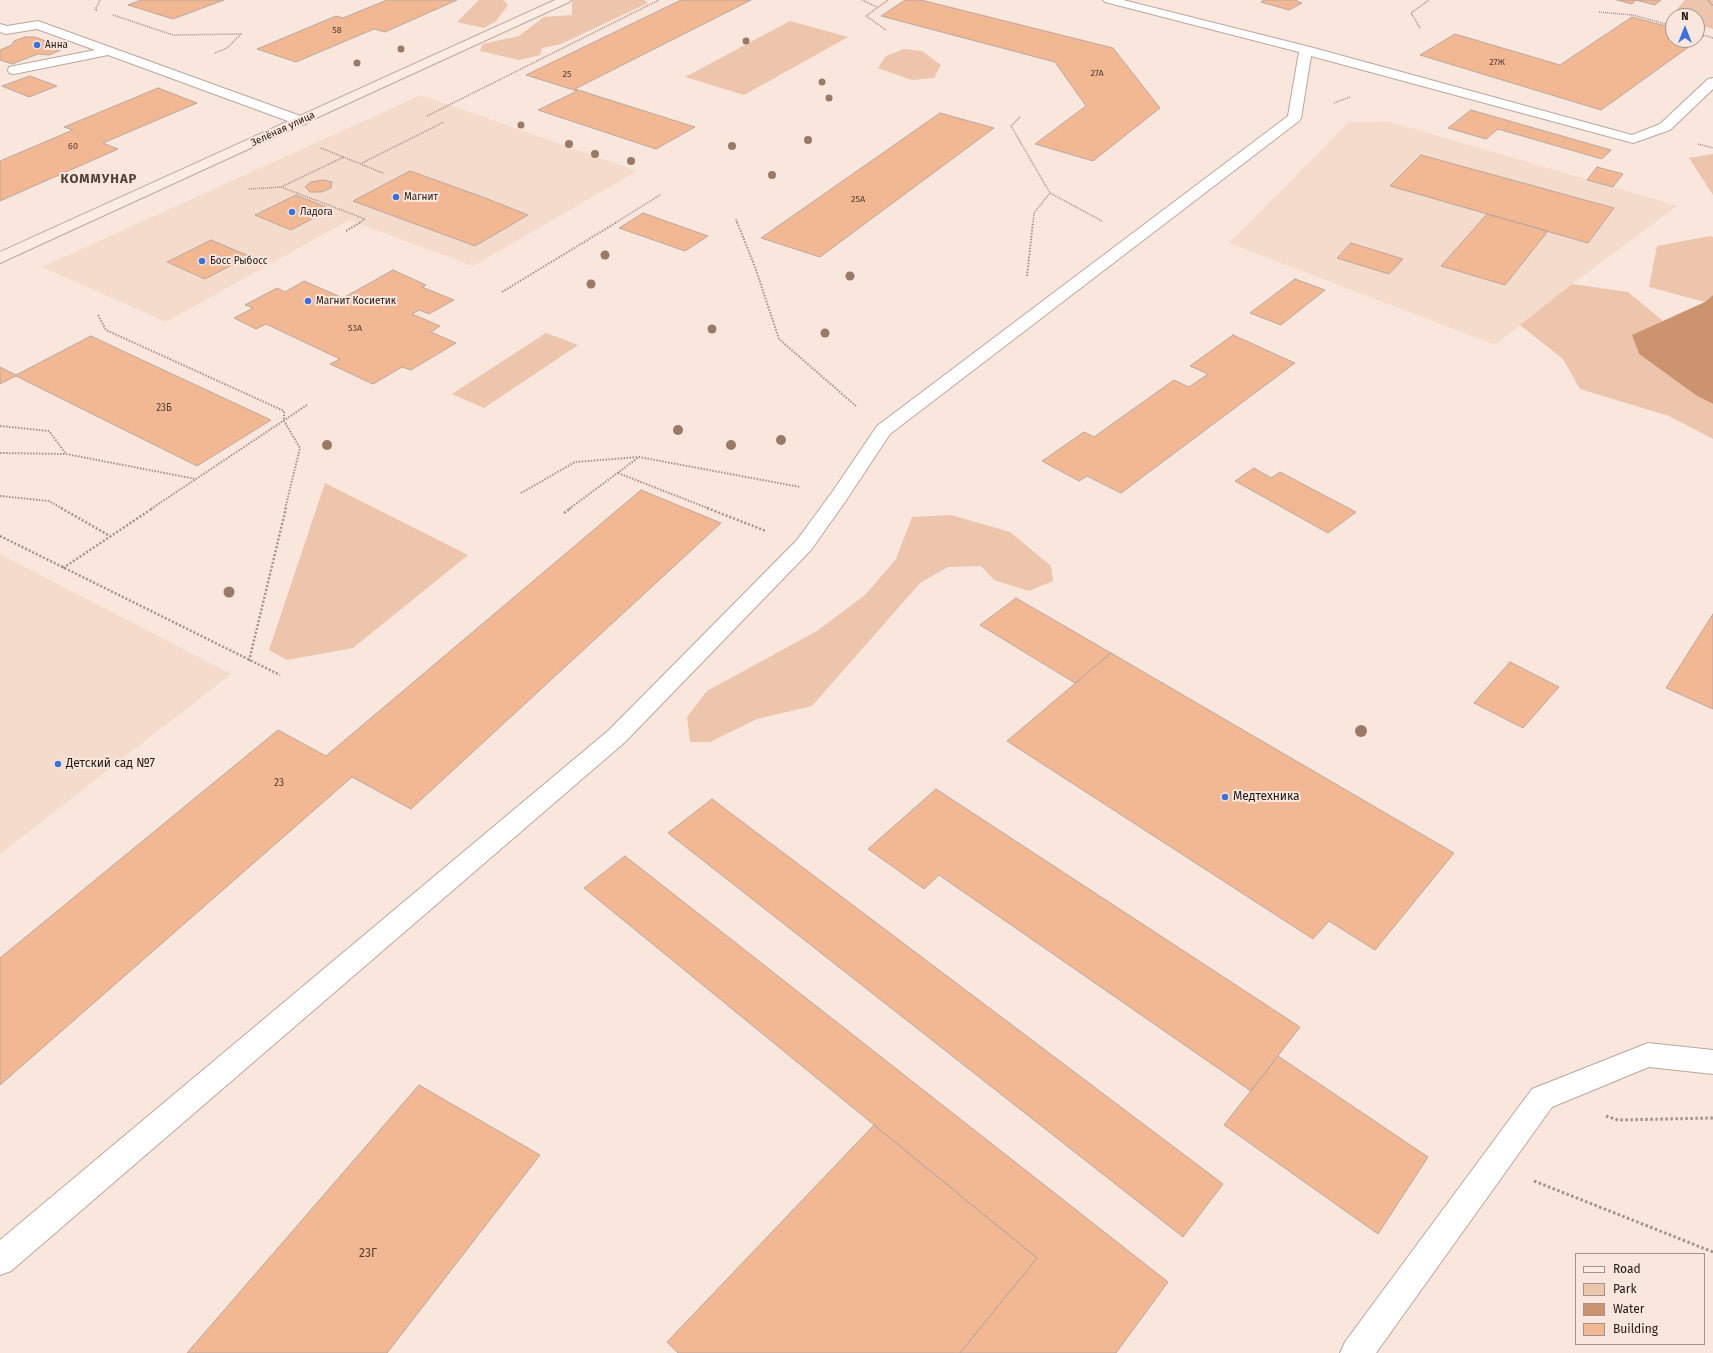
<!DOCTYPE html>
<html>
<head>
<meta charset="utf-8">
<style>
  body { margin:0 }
  #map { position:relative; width:1713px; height:1353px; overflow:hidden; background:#f9e6dc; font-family:"Fira Sans",sans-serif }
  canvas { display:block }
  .legend { position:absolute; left:1575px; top:1253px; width:130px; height:92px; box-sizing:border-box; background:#f9e6dc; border:1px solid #a2948c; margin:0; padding:5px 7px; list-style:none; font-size:12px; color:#1f1814 }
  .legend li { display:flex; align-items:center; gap:8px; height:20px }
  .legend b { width:20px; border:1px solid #a2948c }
  .north { position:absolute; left:1665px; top:8px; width:40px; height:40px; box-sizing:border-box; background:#f9e6dc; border:1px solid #a2948c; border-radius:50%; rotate:0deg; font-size:11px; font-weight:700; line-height:16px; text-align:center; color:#1f1814 }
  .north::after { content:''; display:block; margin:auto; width:14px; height:18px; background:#3971e0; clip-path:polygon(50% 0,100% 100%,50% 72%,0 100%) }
</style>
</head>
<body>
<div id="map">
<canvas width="1713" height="1353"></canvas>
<ul class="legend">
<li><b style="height:5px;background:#fbece2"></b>Road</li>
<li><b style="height:11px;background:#edc4ac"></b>Park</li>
<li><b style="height:11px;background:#cc9370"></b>Water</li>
<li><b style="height:11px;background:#f2b793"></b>Building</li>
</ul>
<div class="north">N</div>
</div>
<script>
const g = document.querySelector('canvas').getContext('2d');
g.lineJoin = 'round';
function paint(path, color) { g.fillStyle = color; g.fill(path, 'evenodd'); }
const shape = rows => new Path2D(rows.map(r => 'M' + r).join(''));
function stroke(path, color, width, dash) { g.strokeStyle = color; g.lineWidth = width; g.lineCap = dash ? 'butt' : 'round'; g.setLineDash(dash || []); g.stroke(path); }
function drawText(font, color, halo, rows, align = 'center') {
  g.font = font + ' "Fira Sans",sans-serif'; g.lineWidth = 4; g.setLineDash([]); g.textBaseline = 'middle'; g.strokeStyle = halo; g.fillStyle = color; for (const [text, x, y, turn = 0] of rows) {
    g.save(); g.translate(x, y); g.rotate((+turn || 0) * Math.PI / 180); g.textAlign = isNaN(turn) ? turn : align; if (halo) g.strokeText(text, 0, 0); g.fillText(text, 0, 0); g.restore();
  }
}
paint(shape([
  [421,95,637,171,473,266,349,220,166,322,42,267],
  [1387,121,1613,187,1677,206,1572,284,1495,345,1229,243,1349,122],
  [0,554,231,674,0,854]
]), '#f4dbcc');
paint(shape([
  [479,0,503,0,508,5,496,21,484,28,457,22],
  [572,0,644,0,648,3,561,44,542,48,540,55,519,60,480,51,483,44,519,36,544,17,572,15],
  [1685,0,1713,0,1713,29,1697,25,1697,16,1673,16,1673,19,1669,18],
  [790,21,848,37,744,95,685,77],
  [904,49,922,51,941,65,934,78,912,80,878,68,886,56],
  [1713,154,1713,195,1689,158],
  [1710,236,1713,237,1713,295,1705,302,1649,287,1657,246],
  [1572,284,1628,292,1663,321,1633,335,1639,354,1697,396,1713,404,1713,439,1669,416,1580,389,1563,359,1520,325],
  [546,333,578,345,484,408,452,394],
  [325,483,468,555,353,648,287,660,269,650],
  [951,515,1010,532,1051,566,1053,581,1029,591,994,580,981,566,948,567,920,583,812,706,757,719,710,742,690,742,687,717,707,691,817,631,865,595,896,559,912,517]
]), '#edc4ac');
paint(shape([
  [1713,295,1713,404,1697,396,1639,354,1632,335,1705,302]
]), '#cc9370');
const building = shape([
  [141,0,224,0,173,19,128,5,141,0],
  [387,0,457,0,385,32,374,29,296,62,257,49,336,16,343,18,387,0],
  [681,0,751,0,575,89,695,127,656,149,538,110,577,91,526,75,681,0],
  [905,0,921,0,1113,48,1160,108,1093,161,1035,144,1086,106,1055,62,881,16,905,0],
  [1264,0,1297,0,1296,1,1302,3,1289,10,1261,2,1264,0],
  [1617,0,1661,0,1655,5,1636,0,1632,4,1617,0],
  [1632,17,1673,28,1673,40,1697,40,1697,34,1704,36,1601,110,1420,55,1455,34,1560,65,1632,17],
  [25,37,35,37,60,46,61,50,49,55,38,54,12,64,0,60,0,50,12,45,14,41,25,37],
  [30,76,57,86,29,97,2,86,30,76],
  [158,88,197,103,103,143,118,149,0,201,0,161,73,130,64,127,158,88],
  [1471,110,1611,150,1602,159,1498,129,1486,139,1448,128,1471,110],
  [940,113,994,128,820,257,761,238,940,113],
  [1421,155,1614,208,1588,243,1390,186,1421,155],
  [1597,167,1623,174,1613,187,1587,180,1597,167],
  [410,171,480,196,528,215,475,246,353,201,410,171],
  [323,180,332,182,331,188,321,192,310,192,305,187,311,182,323,180],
  [296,195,331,209,291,230,255,215,296,195],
  [643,213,708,236,685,251,619,228,643,213],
  [1487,214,1548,231,1505,285,1441,266,1487,214],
  [211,240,249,256,205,279,167,262,211,240],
  [1351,243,1403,259,1389,274,1337,258,1351,243],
  [393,270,426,285,422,287,454,300,429,314,419,310,412,314,440,326,431,332,456,343,411,370,402,367,373,384,330,364,340,359,266,324,256,329,234,318,253,308,245,305,277,288,285,292,304,281,343,298,393,270],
  [1295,279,1325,290,1281,325,1250,313,1295,279],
  [1233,335,1295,363,1121,493,1087,476,1079,481,1042,461,1084,432,1094,437,1174,380,1189,387,1208,374,1190,366,1233,335],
  [91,336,142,360,271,420,197,466,16,376,0,384,0,367,16,375,91,336],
  [1254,468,1271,478,1280,472,1356,512,1328,533,1235,481,1254,468],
  [641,490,721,523,411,809,352,777,0,1085,0,958,278,730,326,756,641,490],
  [1016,598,1111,653,1075,683,980,625,1016,598],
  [1713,614,1713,709,1666,688,1713,614],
  [1111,653,1454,853,1375,950,1329,921,1313,939,1007,741,1111,653],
  [1510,662,1559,687,1523,728,1474,703,1510,662],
  [936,789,1300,1027,1251,1091,939,875,924,889,868,849,936,789],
  [712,799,1223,1184,1183,1237,668,833,712,799],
  [625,856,1168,1282,1116,1353,960,1353,1037,1258,584,888,625,856],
  [1278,1056,1428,1157,1378,1234,1224,1125,1278,1056],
  [419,1085,540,1155,387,1353,187,1353,419,1085],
  [874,1125,1037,1258,960,1353,678,1353,667,1342,874,1125]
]);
paint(building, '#f2b793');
stroke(building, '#baa89e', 1);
const lane = shape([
  [1103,0,1123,0,1310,47,1632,135,1660,124,1708,79,1713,78,1713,89,1670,130,1633,143,1311,56,1301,118,1299,121,890,434,847,499,811,550,625,742,11,1271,0,1275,0,1240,609,730,797,540,833,491,877,426,1288,116,1299,52,1105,2,1103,0],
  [38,21,306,118,308,121,306,124,301,125,296,124,108,55,14,74,9,73,8,70,9,67,95,50,37,29,6,34,0,32,0,24,7,26,38,21]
]);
const street = shape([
  [1648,1043,1713,1050,1713,1074,1649,1067,1552,1107,1376,1353,1340,1353,1345,1342,1532,1089,1648,1043]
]);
const secondary = shape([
  [555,0,571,0,569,2,0,263,0,252,555,0]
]);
stroke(lane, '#baa89e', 2);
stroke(street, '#baa89e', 2);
stroke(secondary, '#baa89e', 2);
stroke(shape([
  [862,0,877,7],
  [1708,0,1713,6],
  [97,10,95,10,100,0],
  [1599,12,1633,15,1673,26],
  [113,15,173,35,242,34],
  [1420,28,1411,13,1429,0],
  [886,30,866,16,888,0],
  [1697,33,1713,38],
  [215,53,227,48,241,34],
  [1334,103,1350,97],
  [427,116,659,0],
  [1020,117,1011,126,1050,193,1034,213,1033,223],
  [1698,144,1713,148],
  [321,148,383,173],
  [362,163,444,122],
  [281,187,365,219,359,223],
  [249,189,281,187,344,157],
  [1050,193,1102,221],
  [736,219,737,223],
  [615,223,660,195]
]), '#a1938b', 1.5, [1, 1]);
stroke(shape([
  [737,222,755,267,779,339,856,406],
  [346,231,361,222],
  [1027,276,1033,222],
  [502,292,617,222],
  [98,315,106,330,284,411,284,421,300,448,285,509],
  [0,426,49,431,66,454,196,479],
  [0,453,65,454],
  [618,473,710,509],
  [521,493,575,462,639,457,800,487],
  [0,496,49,501,63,509],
  [151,509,307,405],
  [569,509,639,457]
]), '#a1938b', 2, [1.5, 1.5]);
stroke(shape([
  [61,508,110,536],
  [707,508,766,531],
  [564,513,571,508],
  [0,536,280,675],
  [63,568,153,508],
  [249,661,286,508]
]), '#a1938b', 2.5, [2, 2]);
stroke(shape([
  [1606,1116,1618,1120,1713,1118],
  [1534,1181,1713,1252]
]), '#a1938b', 3, [2.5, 2.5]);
paint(lane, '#fff');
paint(street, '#fff');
paint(secondary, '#fbece2');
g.fillStyle = '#987a67';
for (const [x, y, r] of [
  [746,41,3.5],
  [401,49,3.5],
  [357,63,3.5],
  [822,82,3.5],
  [829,98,3.5],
  [521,125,3.5],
  [808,140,4],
  [569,144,4],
  [732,146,4],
  [595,154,4],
  [631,161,4],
  [772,175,4],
  [605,255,4.5],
  [850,276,4.5],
  [591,284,4.5],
  [712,329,4.5],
  [825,333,4.5],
  [678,430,5],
  [781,440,5],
  [327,445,5],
  [731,445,5],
  [229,592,5.5],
  [1361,731,6]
]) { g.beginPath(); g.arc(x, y, r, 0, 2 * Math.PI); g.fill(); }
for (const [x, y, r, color] of [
  [37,45,4,"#3971e0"],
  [396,197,4,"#3971e0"],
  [292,212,4,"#3971e0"],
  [202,261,4,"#3971e0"],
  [308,301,4,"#3971e0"],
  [58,764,4,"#3971e0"],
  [1225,797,4,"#3971e0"]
]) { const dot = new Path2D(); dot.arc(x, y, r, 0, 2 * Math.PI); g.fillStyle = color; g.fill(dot); stroke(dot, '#f9e6dc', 1.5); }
drawText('9px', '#544034', null, [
  ["58",337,30],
  ["27Ж",1497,62],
  ["27А",1097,73],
  ["25",567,74],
  ["60",73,146],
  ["25А",858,199],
  ["53А",355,328]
]);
drawText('10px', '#1f1814', '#f9e6dc', [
  ["Анна",45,45],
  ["Магнит",404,197],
  ["Ладога",300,212],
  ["Босс Рыбосс",210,261],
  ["Магнит Косиетик",316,301]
], 'left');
drawText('10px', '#1f1814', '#f9e6dc', [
  ["Зелёная улица",283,129,-25]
]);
drawText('10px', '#544034', null, [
  ["23Б",164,408],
  ["23",279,783]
]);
drawText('12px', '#1f1814', '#f9e6dc', [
  ["Детский сад №7",66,764],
  ["Медтехника",1233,797]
], 'left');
drawText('12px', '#544034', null, [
  ["23Г",368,1254]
]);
g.letterSpacing = '1px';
drawText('bold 13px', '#4f4037', '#f9e6dc', [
  ["КОММУНАР",99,179]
]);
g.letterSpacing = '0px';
</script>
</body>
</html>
